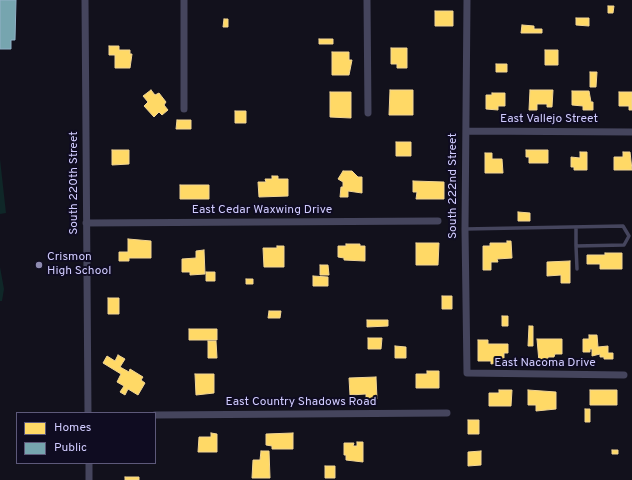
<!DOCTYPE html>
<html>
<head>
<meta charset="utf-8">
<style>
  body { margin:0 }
  #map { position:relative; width:632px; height:480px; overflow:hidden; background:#12111c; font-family:Overpass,sans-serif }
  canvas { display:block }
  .legend { position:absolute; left:16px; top:412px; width:140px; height:52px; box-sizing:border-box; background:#0f0c21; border:1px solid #5d597a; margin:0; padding:5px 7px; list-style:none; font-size:12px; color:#d1ccff }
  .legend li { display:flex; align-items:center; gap:8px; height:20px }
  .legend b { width:20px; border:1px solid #5d597a }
</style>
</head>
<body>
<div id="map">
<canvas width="632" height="480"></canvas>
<ul class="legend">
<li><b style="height:11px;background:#ffd966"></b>Homes</li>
<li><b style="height:11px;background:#76a5af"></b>Public</li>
</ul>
</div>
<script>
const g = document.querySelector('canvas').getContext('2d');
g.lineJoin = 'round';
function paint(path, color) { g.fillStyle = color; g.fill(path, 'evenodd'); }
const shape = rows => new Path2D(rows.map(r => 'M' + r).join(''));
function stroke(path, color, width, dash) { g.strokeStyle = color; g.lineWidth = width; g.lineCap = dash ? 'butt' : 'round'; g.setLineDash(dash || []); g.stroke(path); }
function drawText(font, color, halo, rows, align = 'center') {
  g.font = font + ' Overpass,sans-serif'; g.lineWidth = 4; g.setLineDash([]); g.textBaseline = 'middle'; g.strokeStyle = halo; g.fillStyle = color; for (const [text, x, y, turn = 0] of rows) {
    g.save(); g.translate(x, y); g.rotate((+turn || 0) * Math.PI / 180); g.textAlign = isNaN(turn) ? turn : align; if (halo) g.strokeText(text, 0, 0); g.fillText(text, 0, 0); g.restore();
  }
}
paint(shape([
  [0,159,6,213,0,214],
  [0,267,4,289,2,301,0,301]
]), '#0f2728');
const homes = shape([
  [608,6,614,6,613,13,608,13,608,6],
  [435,11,453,11,453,26,435,26,435,11],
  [576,18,589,18,589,26,576,25,576,18],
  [224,19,228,19,228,27,223,27,224,19],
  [522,25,534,26,534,29,542,29,542,33,521,33,522,25],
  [319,39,333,39,333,44,319,44,319,39],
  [109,46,119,46,119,50,130,50,130,54,132,54,130,68,115,68,115,55,109,55,109,46],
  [391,48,407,48,407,68,397,68,397,64,391,64,391,48],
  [545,50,558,50,558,65,545,65,545,50],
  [332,52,349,52,349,60,352,60,349,75,332,75,332,52],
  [496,64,507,64,507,72,496,72,496,64],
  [590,72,597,72,596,87,590,87,590,72],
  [151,90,155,95,159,93,166,102,164,105,168,110,162,115,159,112,154,117,144,106,148,102,143,96,151,90],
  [390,90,413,90,413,115,389,115,390,90],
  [530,90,553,90,552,107,547,107,547,104,537,104,537,110,529,110,530,90],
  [572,91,589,91,591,102,593,102,593,110,583,110,583,106,572,105,572,91],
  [330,92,351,92,351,118,330,117,330,92],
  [619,92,632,92,632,110,629,110,629,106,619,106,619,92],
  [492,93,505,93,505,106,498,106,498,110,486,109,486,95,492,95,492,93],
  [235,111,246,111,246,123,235,123,235,111],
  [177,120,191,120,191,129,176,129,177,120],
  [396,142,411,142,411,156,396,156,396,142],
  [112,150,129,150,129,164,112,165,112,150],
  [526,150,548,150,548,163,529,163,529,157,526,157,526,150],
  [580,152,587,152,587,170,574,170,574,167,571,167,571,157,580,158,580,152],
  [623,152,630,152,632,170,614,170,614,157,623,157,623,152],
  [485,153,492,153,492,159,502,159,503,173,485,173,485,153],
  [343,171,352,171,358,177,362,177,362,193,348,191,348,197,340,197,341,187,343,187,343,182,338,179,343,171],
  [272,176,278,176,278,179,288,179,288,196,259,197,258,182,266,182,265,179,272,179,272,176],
  [413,181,444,182,444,199,416,199,417,192,413,192,413,181],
  [180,185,209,185,209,199,180,199,180,185],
  [518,212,530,213,530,221,518,221,518,212],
  [128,239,151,241,151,258,129,258,129,261,119,261,119,252,128,252,128,239],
  [507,241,511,241,512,258,497,259,498,262,491,262,491,270,483,270,483,246,490,246,490,243,507,243,507,241],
  [416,243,439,243,438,265,416,265,416,243],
  [346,244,360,244,360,246,365,246,365,261,344,260,344,258,338,257,338,246,346,246,346,244],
  [277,246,284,246,284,267,264,267,263,248,277,248,277,246],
  [204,250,205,274,190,275,190,272,182,272,182,259,196,258,196,251,204,250],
  [605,253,622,253,622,269,600,269,600,264,587,264,587,255,605,255,605,253],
  [570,261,570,283,561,283,561,275,547,276,547,262,570,261],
  [320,265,328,265,329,275,320,275,320,265],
  [206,272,215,272,215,281,206,281,206,272],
  [313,276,328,277,328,286,313,286,313,276],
  [246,279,253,279,253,284,246,284,246,279],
  [442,296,452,296,452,309,442,309,442,296],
  [108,298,119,298,119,314,108,314,108,298],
  [269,311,281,311,280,318,268,318,269,311],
  [502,316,508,316,508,326,502,326,502,316],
  [367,320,388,320,388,326,367,327,367,320],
  [529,326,533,326,533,346,528,346,529,326],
  [189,329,217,329,217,340,189,340,189,329],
  [589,335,597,335,598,347,608,346,608,353,613,353,613,359,604,359,604,357,600,357,600,354,592,356,592,349,590,349,590,352,583,352,583,339,589,339,589,335],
  [368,338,382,338,381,349,368,349,368,338],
  [537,339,562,339,562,354,555,354,554,357,548,357,548,362,539,362,537,339],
  [478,340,488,340,488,344,508,344,508,353,504,353,504,362,491,364,491,361,478,361,478,340],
  [208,341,216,341,217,358,208,358,208,341],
  [395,346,406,347,406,358,395,358,395,346],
  [118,355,125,359,120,367,129,372,130,369,143,377,141,380,145,383,138,395,128,389,125,395,120,392,124,386,117,382,121,374,103,363,107,356,115,361,118,355],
  [427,371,439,371,439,388,416,388,416,374,427,374,427,371],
  [195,374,214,374,214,393,196,395,195,374],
  [376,377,377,399,366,399,366,394,350,395,349,378,376,377],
  [499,390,512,390,511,406,489,406,489,393,499,393,499,390],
  [528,390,556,392,556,409,536,411,536,405,528,405,528,390],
  [590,390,617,390,617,405,590,405,590,390],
  [585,409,590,409,590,422,585,422,585,409],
  [468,420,479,420,479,434,468,434,468,420],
  [211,433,217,434,217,452,198,452,199,437,211,437,211,433],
  [293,433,293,449,272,449,272,446,266,445,266,434,293,433],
  [357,442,363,442,363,462,346,460,346,455,344,455,344,443,354,443,353,446,357,446,357,442],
  [612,450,618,450,618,454,612,454,612,450],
  [261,451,269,451,270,478,252,478,253,460,260,460,261,451],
  [481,451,481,465,468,466,468,452,481,451],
  [325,466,335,466,335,478,325,478,325,466],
  [125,477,139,477,139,480,125,480,125,477]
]);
paint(homes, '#ffd966');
stroke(homes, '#f1d594', 1);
const public = shape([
  [0,0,16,0,15,40,11,40,11,49,0,49,0,0]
]);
paint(public, '#76a5af');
stroke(public, '#91b1c7', 1);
stroke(shape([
  [576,227,576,246],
  [465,229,623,226,629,236,624,245,576,246,577,269]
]), '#45455d', 3.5);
stroke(shape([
  [85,0,88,413],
  [184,0,184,109],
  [367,0,368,113],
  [467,0,465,229,467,373,624,375],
  [466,131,632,132],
  [86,223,438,221],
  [155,415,447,413],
  [89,463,89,480]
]), '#45455d', 7);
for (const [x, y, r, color] of [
  [39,265,4,"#8e8bb0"]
]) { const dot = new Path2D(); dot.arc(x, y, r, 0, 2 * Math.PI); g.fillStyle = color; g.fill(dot); stroke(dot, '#0f0c21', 1.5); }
drawText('12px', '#d1ccff', '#0f0c21', [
  ["East Vallejo Street",549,120],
  ["South 220th Street",75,183,-90],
  ["South 222nd Street",454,186,-90],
  ["East Cedar Waxwing Drive",262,211],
  ["East Nacoma Drive",545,364],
  ["East Country Shadows Road",301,403]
]);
drawText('12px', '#d1ccff', '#0f0c21', [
  ["Crismon",47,258],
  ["High School",47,272]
], 'left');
</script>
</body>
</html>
